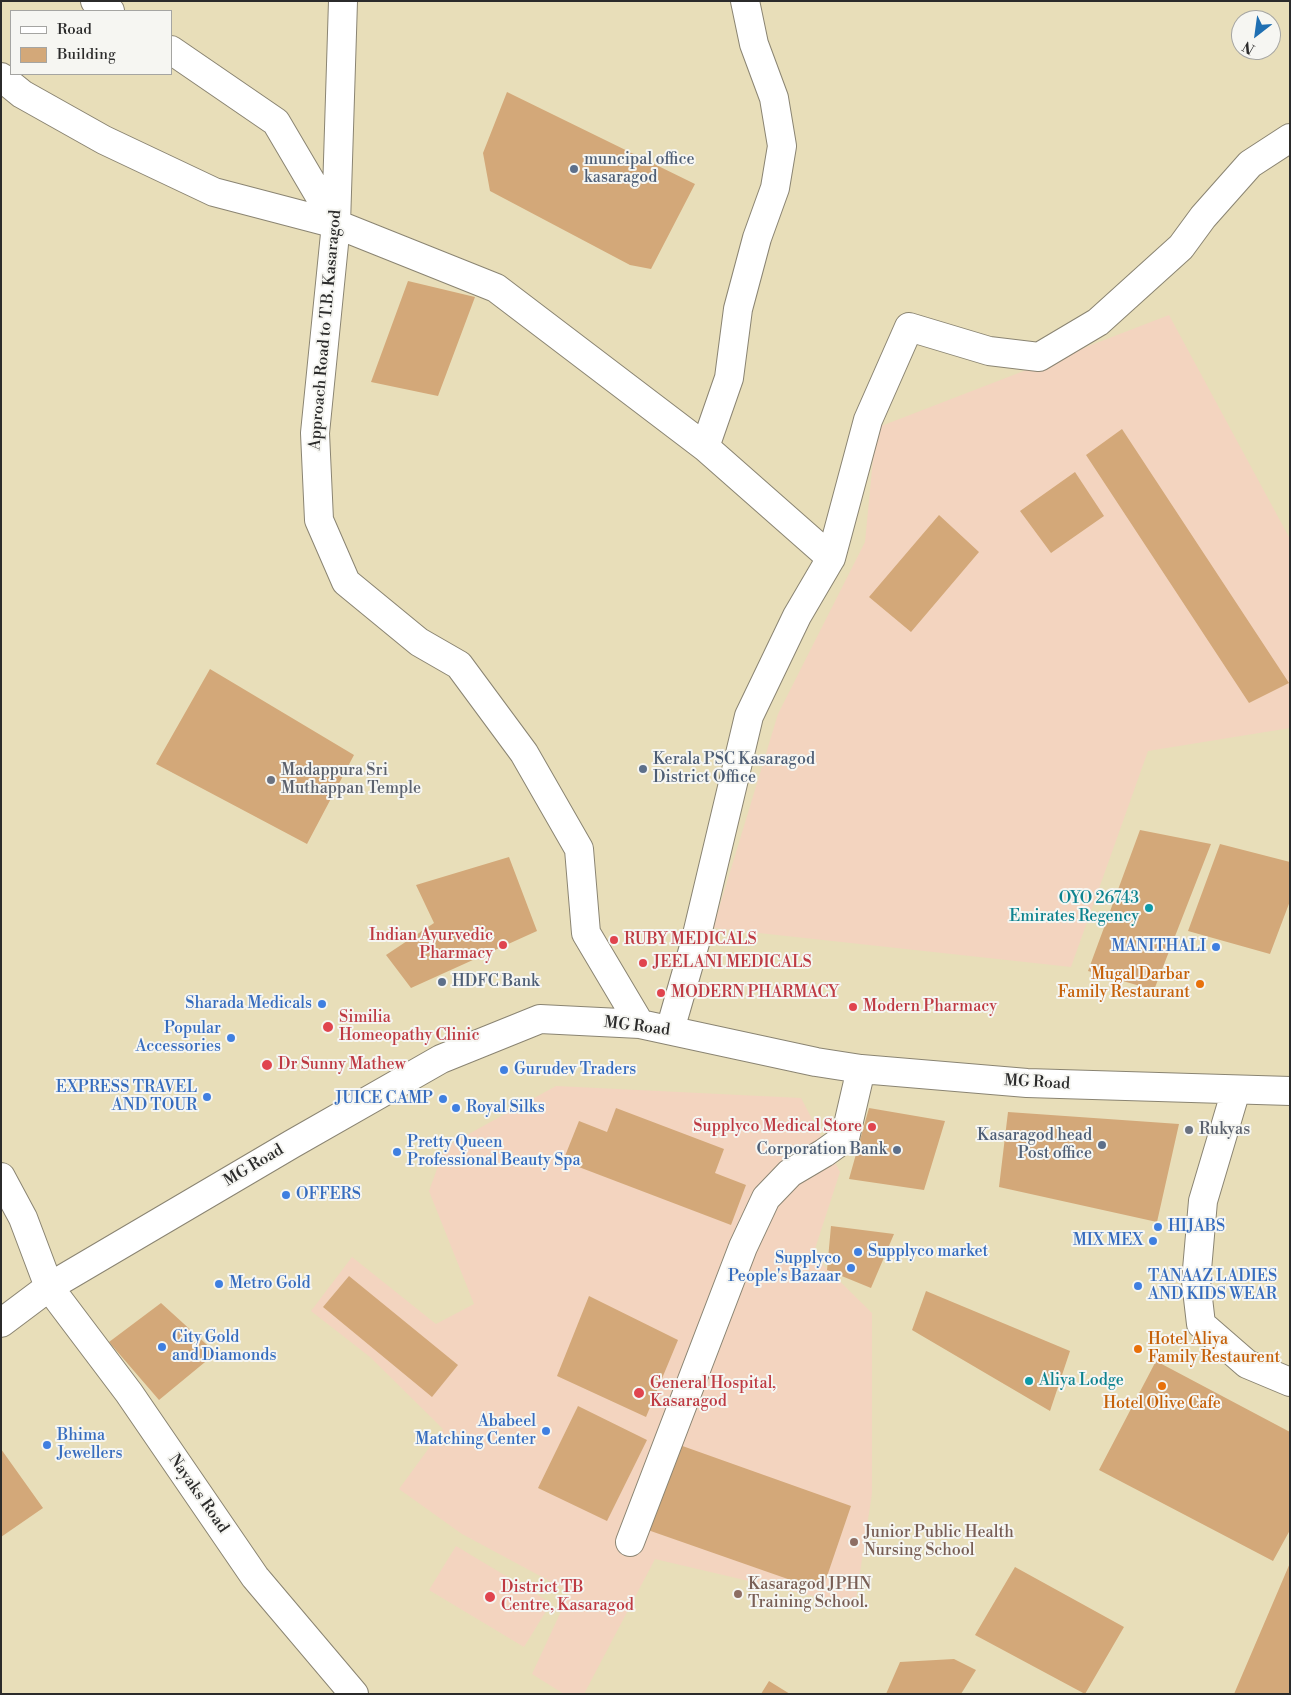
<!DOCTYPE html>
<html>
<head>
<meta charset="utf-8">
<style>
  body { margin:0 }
  #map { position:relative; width:1291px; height:1695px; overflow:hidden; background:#e8deb9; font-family:"Libre Bodoni",serif }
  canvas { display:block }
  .frame { position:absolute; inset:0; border:2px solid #2b2b2b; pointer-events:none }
  .legend { position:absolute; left:10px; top:10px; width:162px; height:65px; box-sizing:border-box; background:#f6f6f2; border:1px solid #a5a5a2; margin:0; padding:6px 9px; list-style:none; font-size:15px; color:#2b2b2b }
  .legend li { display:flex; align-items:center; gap:10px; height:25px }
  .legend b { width:25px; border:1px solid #a5a5a2 }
  .north { position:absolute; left:1231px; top:10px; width:50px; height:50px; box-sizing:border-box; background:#f6f6f2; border:1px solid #a5a5a2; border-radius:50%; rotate:210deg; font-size:14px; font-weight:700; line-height:20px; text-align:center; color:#2b2b2b }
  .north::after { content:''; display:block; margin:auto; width:18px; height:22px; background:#1f6fb2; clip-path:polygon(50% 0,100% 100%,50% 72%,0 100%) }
</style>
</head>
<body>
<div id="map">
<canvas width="1291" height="1695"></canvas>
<div class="frame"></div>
<ul class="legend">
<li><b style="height:6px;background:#fff"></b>Road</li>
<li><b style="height:14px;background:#d3a879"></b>Building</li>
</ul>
<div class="north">N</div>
</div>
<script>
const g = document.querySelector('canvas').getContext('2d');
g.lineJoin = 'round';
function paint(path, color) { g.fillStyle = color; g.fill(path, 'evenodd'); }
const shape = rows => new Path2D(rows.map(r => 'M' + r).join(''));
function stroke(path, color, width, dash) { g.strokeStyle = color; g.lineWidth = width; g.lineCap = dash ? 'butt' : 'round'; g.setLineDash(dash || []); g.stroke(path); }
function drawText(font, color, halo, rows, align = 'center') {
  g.font = font + ' "Libre Bodoni",serif'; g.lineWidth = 4; g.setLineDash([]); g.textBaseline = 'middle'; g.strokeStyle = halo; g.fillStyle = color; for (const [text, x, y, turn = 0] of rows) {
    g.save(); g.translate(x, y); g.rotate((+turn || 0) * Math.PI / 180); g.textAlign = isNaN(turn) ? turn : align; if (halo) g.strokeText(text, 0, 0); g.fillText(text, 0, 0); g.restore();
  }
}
paint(shape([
  [1169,315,1290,539,1290,728,1148,751,1071,967,713,928,778,714,865,542,876,428],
  [556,1086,801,1098,840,1172,813,1255,872,1313,872,1493,855,1606,655,1559,584,1694,564,1694,532,1674,570,1592,462,1534,399,1489,443,1429,370,1357,311,1311,352,1257,436,1324,474,1304,429,1191,445,1147],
  [456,1546,551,1603,524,1647,429,1590]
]), '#f3d4bf');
paint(shape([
  [507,92,695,184,651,269,630,265,490,191,483,153],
  [408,281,475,297,438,396,371,382],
  [1122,429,1289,683,1249,703,1086,455],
  [1075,472,1104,516,1051,553,1020,511],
  [939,515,979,552,911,632,869,597],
  [210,669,354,755,307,844,156,764],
  [1140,830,1211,844,1154,990,1088,971],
  [1220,844,1290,862,1290,901,1270,954,1188,931],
  [509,857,537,931,411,988,386,955,434,923,416,885],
  [616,1108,724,1149,715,1173,746,1185,731,1225,563,1161,579,1121,607,1132],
  [869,1108,945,1121,924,1190,849,1179],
  [1008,1112,1179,1124,1157,1222,999,1187],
  [831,1226,894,1234,871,1288,827,1270],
  [349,1276,458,1365,432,1397,323,1307],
  [926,1291,1070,1351,1050,1411,912,1330],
  [589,1296,678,1340,646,1417,557,1376],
  [161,1303,216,1353,159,1400,109,1342],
  [1156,1361,1290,1432,1290,1530,1273,1561,1099,1470],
  [578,1406,647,1440,607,1521,538,1488],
  [674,1443,851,1506,822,1591,645,1529],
  [1,1449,43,1508,1,1537],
  [1290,1563,1290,1694,1234,1694],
  [1015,1567,1124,1627,1085,1694,975,1635],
  [954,1659,976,1670,961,1694,886,1694,900,1662],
  [769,1681,790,1694,761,1694]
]), '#d3a879');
const secondary = shape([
  [95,1,110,11],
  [343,1,336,224,315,433,319,520,346,582,419,642,459,665,524,753,579,849,586,933,640,1024],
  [171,50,276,122,336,224],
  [1,77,22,94,104,140,214,192,336,224,496,288,705,447,831,558,797,616,749,716,695,943,670,1030],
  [705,447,729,378,738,309,757,238,775,188,782,146,774,98,754,44,745,1],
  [831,558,868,420,909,327,989,351,1039,357,1098,322,1181,247,1203,217,1250,164,1290,138],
  [1236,1090,1203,1201,1196,1281,1201,1324,1247,1364,1290,1382],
  [630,1542,743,1247,766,1198,790,1173,824,1153,845,1138,861,1069],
  [354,1694,255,1577,129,1393,49,1287,292,1144,441,1059,540,1019,640,1024,816,1062,861,1069,1027,1083,1290,1091]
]);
const primary = shape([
  [1,1177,23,1218,49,1287,1,1323]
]);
stroke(secondary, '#8a8472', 30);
stroke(primary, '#8a8472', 30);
stroke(secondary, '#fff', 28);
stroke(primary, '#fff', 28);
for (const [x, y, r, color] of [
  [574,169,5,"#5c6f8a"],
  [643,769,5,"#5c6f8a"],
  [271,780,5,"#6b7280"],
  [1149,908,5,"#0f9aa8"],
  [614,940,5,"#e0444e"],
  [503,945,5,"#e0444e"],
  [1216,947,5,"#3f7fe0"],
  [643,963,5,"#e0444e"],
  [442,982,5,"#5c6f8a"],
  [1200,984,5,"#e8710a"],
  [661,993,5,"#e0444e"],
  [322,1004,5,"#3f7fe0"],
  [853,1007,5,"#e0444e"],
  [328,1027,6,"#e0444e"],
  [231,1038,5,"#3f7fe0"],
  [267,1065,6,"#e0444e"],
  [504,1070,5,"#3f7fe0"],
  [207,1097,5,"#3f7fe0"],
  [443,1099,5,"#3f7fe0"],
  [456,1108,5,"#3f7fe0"],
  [872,1127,5,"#e0444e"],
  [1189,1130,5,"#6b7280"],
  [1102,1145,5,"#5c6f8a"],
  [897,1150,5,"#5c6f8a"],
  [397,1152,5,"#3f7fe0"],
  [286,1195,5,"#3f7fe0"],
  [1158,1227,5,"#3f7fe0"],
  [1153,1241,5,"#3f7fe0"],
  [858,1252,5,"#3f7fe0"],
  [851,1268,5,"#3f7fe0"],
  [219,1284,5,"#3f7fe0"],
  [1138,1286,5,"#3f7fe0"],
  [162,1347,5,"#3f7fe0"],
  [1138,1349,5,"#e8710a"],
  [1029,1381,5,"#0f9aa8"],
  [1162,1386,5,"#e8710a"],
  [639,1393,6,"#e0444e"],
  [546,1431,5,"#3f7fe0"],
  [47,1445,5,"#3f7fe0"],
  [854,1542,5,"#8d6e63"],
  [738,1594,5,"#8d6e63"],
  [490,1597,6,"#e0444e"]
]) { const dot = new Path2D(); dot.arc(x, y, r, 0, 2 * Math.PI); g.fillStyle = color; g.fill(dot); stroke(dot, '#f6f6f2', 2); }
drawText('16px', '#4e5e75', '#f6f6f2', [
  ["muncipal office",584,160],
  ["kasaragod",584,178],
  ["Kerala PSC Kasaragod",653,760],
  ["District Office",653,778],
  ["HDFC Bank",452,982],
  ["Kasaragod head",1092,1136,"right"],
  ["Post office",1092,1154,"right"],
  ["Corporation Bank",887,1150,"right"]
], 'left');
drawText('16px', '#2b2b2b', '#f6f6f2', [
  ["Approach Road to T.B. Kasaragod",326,330,-85],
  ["MG Road",637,1027,7],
  ["MG Road",1037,1083,3],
  ["MG Road",254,1166,-31],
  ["Nayaks Road",198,1494,55]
]);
drawText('16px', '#5b616d', '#f6f6f2', [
  ["Madappura Sri",281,771],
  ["Muthappan Temple",281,789],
  ["Rukyas",1199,1130]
], 'left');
drawText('16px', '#0d838f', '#f6f6f2', [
  ["OYO 26743",1139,899],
  ["Emirates Regency",1139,917],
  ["Aliya Lodge",1039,1381,"left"]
], 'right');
drawText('16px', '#be3a42', '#f6f6f2', [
  ["Indian Ayurvedic",493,936,"right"],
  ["Pharmacy",493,954,"right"],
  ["RUBY MEDICALS",624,940],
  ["JEELANI MEDICALS",653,963],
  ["MODERN PHARMACY",671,993],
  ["Modern Pharmacy",863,1007],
  ["Similia",339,1018],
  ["Homeopathy Clinic",339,1036],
  ["Dr Sunny Mathew",278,1065],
  ["Supplyco Medical Store",862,1127,"right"],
  ["General Hospital,",650,1384],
  ["Kasaragod",650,1402],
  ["District TB",501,1588],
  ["Centre, Kasaragod",501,1606]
], 'left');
drawText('16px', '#366cbe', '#f6f6f2', [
  ["MANITHALI",1206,947,"right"],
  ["Sharada Medicals",312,1004,"right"],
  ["Popular",221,1029,"right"],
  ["Accessories",221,1047,"right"],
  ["Gurudev Traders",514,1070],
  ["EXPRESS TRAVEL",197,1088,"right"],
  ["AND TOUR",197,1106,"right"],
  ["JUICE CAMP",433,1099,"right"],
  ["Royal Silks",466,1108],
  ["Pretty Queen",407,1143],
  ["Professional Beauty Spa",407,1161],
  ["OFFERS",296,1195],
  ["HIJABS",1168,1227],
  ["MIX MEX",1143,1241,"right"],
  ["Supplyco market",868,1252],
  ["Supplyco",841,1259,"right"],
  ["People's Bazaar",841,1277,"right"],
  ["TANAAZ LADIES",1148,1277],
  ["AND KIDS WEAR",1148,1295],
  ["Metro Gold",229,1284],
  ["City Gold",172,1338],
  ["and Diamonds",172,1356],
  ["Ababeel",536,1422,"right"],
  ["Matching Center",536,1440,"right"],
  ["Bhima",57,1436],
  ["Jewellers",57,1454]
], 'left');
drawText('16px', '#c56008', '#f6f6f2', [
  ["Mugal Darbar",1190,975],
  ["Family Restaurant",1190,993],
  ["Hotel Aliya",1148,1340,"left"],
  ["Family Restaurent",1148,1358,"left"],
  ["Hotel Olive Cafe",1162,1404,"center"]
], 'right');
drawText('16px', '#785e54', '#f6f6f2', [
  ["Junior Public Health",864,1533],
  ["Nursing School",864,1551],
  ["Kasaragod JPHN",748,1585],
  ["Training School.",748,1603]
], 'left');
</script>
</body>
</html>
